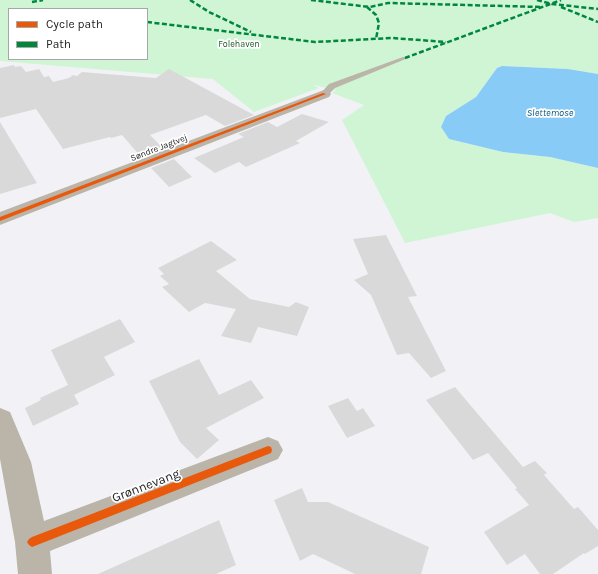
<!DOCTYPE html>
<html>
<head>
<meta charset="utf-8">
<style>
  body { margin:0 }
  #map { position:relative; width:598px; height:574px; overflow:hidden; background:#f2f2f6; font-family:Karla,sans-serif }
  canvas { display:block }
  .legend { position:absolute; left:8px; top:8px; width:140px; height:52px; box-sizing:border-box; background:#fff; border:1px solid #a7a7a8; margin:0; padding:5px 7px; list-style:none; font-size:12px; color:#232426 }
  .legend li { display:flex; align-items:center; gap:8px; height:20px }
  .legend b { width:20px; border:1px solid #a7a7a8 }
</style>
</head>
<body>
<div id="map">
<canvas width="598" height="574"></canvas>
<ul class="legend">
<li><b style="height:5px;background:#e8590c"></b>Cycle path</li>
<li><b style="height:5px;background:#00873e"></b>Path</li>
</ul>
</div>
<script>
const g = document.querySelector('canvas').getContext('2d');
g.lineJoin = 'round';
function paint(path, color) { g.fillStyle = color; g.fill(path, 'evenodd'); }
const shape = rows => new Path2D(rows.map(r => 'M' + r).join(''));
function stroke(path, color, width, dash) { g.strokeStyle = color; g.lineWidth = width; g.lineCap = dash ? 'butt' : 'round'; g.setLineDash(dash || []); g.stroke(path); }
function drawText(font, color, halo, rows, align = 'center') {
  g.font = font + ' Karla,sans-serif'; g.lineWidth = 3.5; g.setLineDash([]); g.textBaseline = 'middle'; g.strokeStyle = halo; g.fillStyle = color; for (const [text, x, y, turn = 0] of rows) {
    g.save(); g.translate(x, y); g.rotate((+turn || 0) * Math.PI / 180); g.textAlign = isNaN(turn) ? turn : align; if (halo) g.strokeText(text, 0, 0); g.fillText(text, 0, 0); g.restore();
  }
}
paint(shape([
  [0,0,598,0,598,74,568,69,502,66,497,68,476,97,446,116,441,127,449,139,503,152,550,157,598,168,598,218,574,222,550,213,405,243,342,120,364,105,332,93,336,90,314,85,313,85,319,88,254,112,213,79,0,61],
  [9,9,147,9,147,59,9,59]
]), '#cff5d4');
paint(shape([
  [502,66,568,69,598,74,598,168,550,157,503,152,449,139,441,127,446,116,476,97,497,68]
]), '#88cbf7');
paint(shape([
  [14,65,15,67,21,66,26,72,39,69,44,77,49,76,53,82,69,78,73,75,77,76,82,72,156,78,169,69,254,115,225,126,206,115,150,135,164,149,141,157,122,135,111,138,110,137,63,149,36,109,0,118,0,68],
  [302,114,329,122,296,141,300,143,246,167,239,162,215,173,194,158,244,137,238,134,268,122,277,127],
  [0,122,37,183,0,194],
  [174,159,192,177,169,187,151,168],
  [386,235,417,296,408,297,446,371,431,378,409,353,397,355,371,295,354,280,368,274,353,239],
  [211,241,237,260,216,271,250,299,289,307,296,302,309,307,297,336,258,327,251,343,221,336,236,309,205,303,189,312,162,287,169,284,160,276,164,274,158,268],
  [120,319,135,342,104,357,115,375,74,395,79,404,33,426,25,408,41,400,40,398,68,385,51,350],
  [199,359,219,395,251,380,264,398,206,428,219,440,197,459,180,442,149,381],
  [455,387,523,467,535,461,547,473,544,475,574,509,578,507,598,530,598,546,585,554,584,553,553,574,540,574,525,554,507,565,484,532,529,505,515,489,517,488,488,453,473,460,426,400],
  [348,398,357,411,363,408,375,426,347,438,328,406],
  [302,488,308,502,328,502,429,547,421,574,355,574,313,554,300,561,274,500],
  [219,520,236,565,216,574,98,574]
]), '#dad9da');
paint(shape([
  [403,57,408,58,335,88,327,96,321,96,320,94,329,84,403,57]
]), '#bbb4a9');
paint(shape([
  [324,90,329,91,331,94,329,97,0,225,0,212,324,90],
  [0,408,10,412,31,462,44,521,268,437,278,441,283,450,278,459,50,551,52,574,18,574,15,542,0,459,0,408]
]), '#bbb4a9');
stroke(shape([
  [190,0,209,12,251,32],
  [311,0,370,7,388,3,542,7],
  [537,0,552,4,598,9],
  [32,2,43,0],
  [367,7,376,15,379,23,376,39],
  [561,7,598,22],
  [147,22,315,42,392,38,446,42],
  [405,58,561,0]
]), '#00873e', 2.5, [5, 2.5]);
paint(shape([
  [323,93,326,94,0,221,0,217,323,93],
  [268,446,271,447,272,450,271,453,32,547,29,545,27,542,29,539,32,537,268,446]
]), '#e8590c');
drawText('9px', '#235a2c', '#fff', [
  ["Folehaven",239,44]
]);
drawText('9px', '#232426', '#fff', [
  ["Søndre Jagtvej",159,148,-21]
]);
drawText('italic 10px', '#0c5780', '#fff', [
  ["Slettemose",550,113]
]);
drawText('13px', '#232426', '#fff', [
  ["Grønnevang",146,486,-21]
]);
</script>
</body>
</html>
